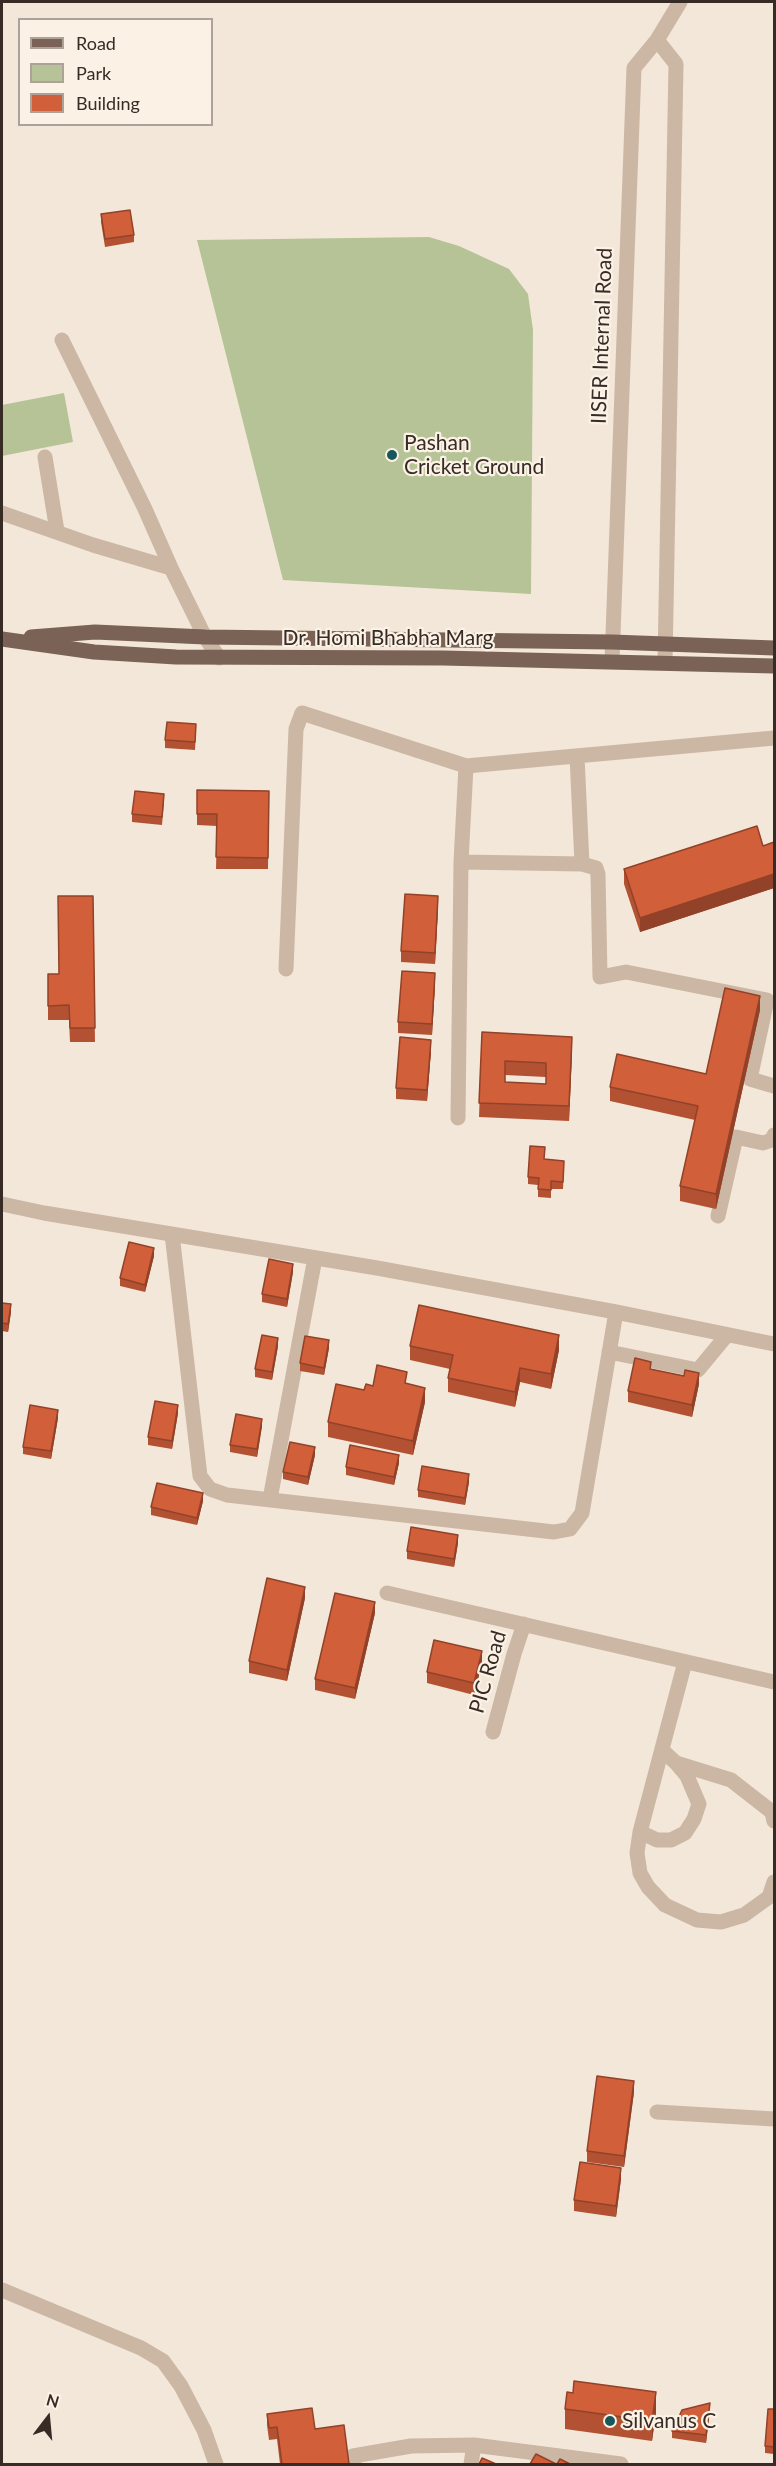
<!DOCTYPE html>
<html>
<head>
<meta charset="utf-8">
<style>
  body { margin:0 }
  #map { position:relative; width:776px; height:2466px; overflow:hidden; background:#f3e7d9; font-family:Lato,sans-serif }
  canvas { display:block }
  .frame { position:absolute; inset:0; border:3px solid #372b26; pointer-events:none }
  .legend { position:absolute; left:18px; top:18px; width:195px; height:108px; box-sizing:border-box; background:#fbf1e5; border:2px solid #ada299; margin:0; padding:8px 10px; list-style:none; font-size:18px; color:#372b26 }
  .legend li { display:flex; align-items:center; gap:12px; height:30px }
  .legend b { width:30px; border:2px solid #ada299 }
  .north { position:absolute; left:18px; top:2388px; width:60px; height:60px; -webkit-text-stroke:4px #fbf1e5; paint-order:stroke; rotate:16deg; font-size:16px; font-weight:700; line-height:24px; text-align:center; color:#372b26 }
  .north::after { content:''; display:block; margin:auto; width:21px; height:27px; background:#372b26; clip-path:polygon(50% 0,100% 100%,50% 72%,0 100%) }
</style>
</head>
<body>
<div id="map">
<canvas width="776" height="2466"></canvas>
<div class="frame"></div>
<ul class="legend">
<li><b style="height:8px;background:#7a6256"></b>Road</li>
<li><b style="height:16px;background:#b5c397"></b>Park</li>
<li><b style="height:16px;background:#d05f3a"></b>Building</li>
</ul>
<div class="north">N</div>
</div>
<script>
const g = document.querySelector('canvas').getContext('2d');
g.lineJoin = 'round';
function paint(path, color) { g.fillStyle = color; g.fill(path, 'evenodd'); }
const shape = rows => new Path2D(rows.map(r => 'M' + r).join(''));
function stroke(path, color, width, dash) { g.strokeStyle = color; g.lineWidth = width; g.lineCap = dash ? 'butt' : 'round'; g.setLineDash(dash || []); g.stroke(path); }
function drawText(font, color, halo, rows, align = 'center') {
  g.font = font + ' Lato,sans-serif'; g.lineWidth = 4.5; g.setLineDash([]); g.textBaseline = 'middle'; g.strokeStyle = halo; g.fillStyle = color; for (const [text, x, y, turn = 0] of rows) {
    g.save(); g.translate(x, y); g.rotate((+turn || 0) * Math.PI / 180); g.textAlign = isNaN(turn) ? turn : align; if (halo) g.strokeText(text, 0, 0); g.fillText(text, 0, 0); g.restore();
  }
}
paint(shape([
  [429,237,459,246,509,269,528,294,533,330,531,594,283,580,197,240],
  [64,393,73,442,2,456,2,405]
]), '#b5c397');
stroke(shape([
  [657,40,676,64,665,662],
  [62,340,145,509,171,568,205,637,219,658],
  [45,457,57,531],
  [2,513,93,545,171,568],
  [612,661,634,68,657,40,680,2],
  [461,862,582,864,577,756],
  [582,864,596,868,598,874,600,977,626,972,767,1000,750,1079,774,1086],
  [286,969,296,729,302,713,466,766],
  [458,1118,461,862,466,766,774,738],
  [2,1204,44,1213,377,1268,616,1312,774,1344],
  [718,1216,736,1137,763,1143,772,1140,774,1135],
  [172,1234,200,1476,210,1489,227,1495,554,1532,570,1529,582,1513,616,1312],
  [609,1352,698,1370,727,1335],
  [270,1499,315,1258],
  [387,1593,774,1682],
  [685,1662,640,1832,637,1853,640,1873,648,1887,665,1905,697,1920,721,1922,744,1915,769,1897,774,1882],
  [493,1732,514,1654,524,1624],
  [662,1750,676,1763,731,1780,772,1812,774,1821],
  [640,1832,657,1840,671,1840,685,1833,694,1819,699,1804,687,1776,676,1763],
  [657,2112,774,2119],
  [2,2290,141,2348,163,2361,181,2386,204,2430,216,2464],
  [354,2464,353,2456,411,2446,474,2445,621,2464],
  [471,2464,474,2445]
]), '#ccb6a4', 15);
stroke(shape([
  [31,637,95,632,205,637,612,642,774,648],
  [2,639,94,652,176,657,443,658,774,666]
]), '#7a6256', 15);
paint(shape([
  [101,214,134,235,134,242,105,247,101,222],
  [196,731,195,750,165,748,165,740],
  [197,790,269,791,268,869,216,869,217,826,197,825],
  [164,802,162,825,132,822,132,814],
  [774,842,774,888,640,932,624,884,624,869,763,846],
  [93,896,95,1042,70,1042,69,1020,48,1020,48,974,59,974],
  [438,908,435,964,401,962,401,951],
  [435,984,432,1035,398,1033,398,1022],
  [760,1010,716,1209,680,1201,680,1186,695,1120,610,1101,610,1087,706,1074],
  [482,1032,572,1051,569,1121,479,1117],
  [505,1075,546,1077,546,1084,505,1082],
  [431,1051,427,1101,396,1099,396,1088],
  [545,1160,564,1168,563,1189,551,1189,551,1198,538,1197,538,1185,528,1184,528,1177],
  [154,1256,145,1292,120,1286,120,1278],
  [293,1272,287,1307,262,1302,262,1294],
  [2,1303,11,1312,8,1332,2,1331],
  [278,1346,272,1380,255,1377,255,1369],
  [410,1346,559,1350,551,1389,520,1382,515,1407,448,1392,448,1378,450,1369,410,1360],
  [329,1348,324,1375,300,1371,300,1363],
  [651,1369,684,1376,699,1384,692,1417,628,1402,628,1391],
  [407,1384,425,1402,413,1455,328,1437,328,1422,364,1390,373,1386],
  [178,1413,172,1449,148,1445,148,1437],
  [58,1418,51,1459,23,1454,23,1447],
  [262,1426,257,1457,230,1452,230,1445],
  [315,1455,308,1485,283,1479,283,1472],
  [399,1463,394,1485,346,1475,346,1467],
  [469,1482,465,1505,418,1497,418,1490],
  [203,1501,197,1525,151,1515,151,1507],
  [458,1543,454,1567,407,1559,407,1551],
  [305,1598,287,1681,249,1673,249,1661],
  [375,1613,355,1699,315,1690,315,1679],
  [482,1663,474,1695,427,1683,427,1672],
  [634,2092,624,2167,587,2162,587,2151],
  [621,2179,616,2217,574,2211,574,2200],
  [565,2409,656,2412,652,2441,565,2429],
  [774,2409,774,2454,765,2453,765,2446],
  [710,2410,706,2443,672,2438,672,2431],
  [267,2414,315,2429,349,2464,280,2464,277,2439,269,2440,267,2425]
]), '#b35232');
paint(shape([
  [774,874,774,888,640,932,640,918],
  [438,896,438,908,435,964,435,953],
  [435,973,435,984,432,1035,432,1024],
  [760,996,760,1010,716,1209,716,1194],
  [572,1037,572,1051,569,1121,569,1106],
  [431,1040,431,1051,427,1101,427,1090],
  [154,1248,154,1256,145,1292,145,1285],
  [293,1264,293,1272,287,1307,287,1299],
  [11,1304,11,1312,8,1332,8,1324],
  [559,1335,559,1350,551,1389,551,1374],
  [278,1338,278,1346,272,1380,272,1372],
  [329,1340,329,1348,324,1375,324,1368],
  [520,1368,520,1382,515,1407,515,1392],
  [699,1373,699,1384,692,1417,692,1405],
  [425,1388,425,1402,413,1455,413,1441],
  [178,1405,178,1413,172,1449,172,1441],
  [58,1410,58,1418,51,1459,51,1451],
  [262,1419,262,1426,257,1457,257,1449],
  [315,1447,315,1455,308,1485,308,1477],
  [399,1455,399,1463,394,1485,394,1477],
  [469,1474,469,1482,465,1505,465,1498],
  [203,1493,203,1501,197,1525,197,1518],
  [458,1535,458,1543,454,1567,454,1559],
  [305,1587,305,1598,287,1681,287,1670],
  [375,1602,375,1613,355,1699,355,1688],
  [482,1651,482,1663,474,1695,474,1683],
  [634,2081,634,2092,624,2167,624,2156],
  [621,2168,621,2179,616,2217,616,2206],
  [656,2392,656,2412,652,2441,652,2421],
  [710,2403,710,2410,706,2443,706,2435]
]), '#924229');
const building = shape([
  [130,210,134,235,105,239,101,214,130,210],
  [167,722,196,724,195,742,165,740,167,722],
  [197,790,269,791,268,858,216,857,217,814,197,814,197,790],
  [135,791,164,794,162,817,132,814,135,791],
  [757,826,763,846,774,842,774,874,640,918,624,869,757,826],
  [405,894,438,896,435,953,401,951,405,894],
  [58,896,93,896,95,1028,70,1028,69,1005,48,1006,48,974,59,974,58,896],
  [402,971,435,973,432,1024,398,1022,402,971],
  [725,988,760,996,716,1194,680,1186,698,1106,610,1087,617,1054,706,1074,725,988],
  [482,1032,572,1037,569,1106,479,1103,482,1032],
  [505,1061,546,1063,546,1084,505,1082,505,1061],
  [400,1037,431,1040,427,1090,396,1088,400,1037],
  [530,1146,545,1147,544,1159,564,1161,563,1182,551,1181,551,1190,538,1189,539,1178,528,1177,530,1146],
  [129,1242,154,1248,145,1285,120,1278,129,1242],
  [269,1259,293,1264,287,1299,262,1294,269,1259],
  [2,1303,11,1304,8,1324,2,1323,2,1303],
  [419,1305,559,1335,551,1374,520,1368,515,1392,448,1378,453,1355,410,1346,419,1305],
  [262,1335,278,1338,272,1372,255,1369,262,1335],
  [305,1336,329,1340,324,1368,300,1363,305,1336],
  [635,1358,651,1362,650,1369,684,1376,685,1370,699,1373,692,1405,628,1391,635,1358],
  [377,1365,407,1372,405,1383,425,1388,413,1441,328,1422,336,1384,364,1390,366,1384,373,1386,377,1365],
  [155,1401,178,1405,172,1441,148,1437,155,1401],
  [30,1405,58,1410,51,1451,23,1447,30,1405],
  [236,1414,262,1419,257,1449,230,1445,236,1414],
  [290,1442,315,1447,308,1477,283,1472,290,1442],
  [350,1445,399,1455,394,1477,346,1467,350,1445],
  [422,1466,469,1474,465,1498,418,1490,422,1466],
  [157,1483,203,1493,197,1518,151,1507,157,1483],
  [411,1527,458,1535,454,1559,407,1551,411,1527],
  [267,1578,305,1587,287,1670,249,1661,267,1578],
  [335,1593,375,1602,355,1688,315,1679,335,1593],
  [434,1640,482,1651,474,1683,427,1672,434,1640],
  [597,2076,634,2081,624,2156,587,2151,597,2076],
  [580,2162,621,2168,616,2206,574,2200,580,2162],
  [574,2381,656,2392,652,2421,565,2409,567,2392,573,2393,574,2381],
  [710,2403,706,2435,672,2431,682,2410,710,2403],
  [312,2408,315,2429,344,2425,349,2464,282,2464,277,2427,269,2428,267,2414,312,2408],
  [768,2409,774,2409,774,2447,765,2446,768,2409],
  [536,2454,556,2464,530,2464,536,2454],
  [482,2458,496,2464,479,2464,482,2458],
  [560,2459,570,2464,557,2464,560,2459]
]);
paint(building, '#d05f3a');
stroke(building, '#924229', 1.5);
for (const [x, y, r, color] of [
  [392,455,6,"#18575c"],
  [610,2421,6,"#18575c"]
]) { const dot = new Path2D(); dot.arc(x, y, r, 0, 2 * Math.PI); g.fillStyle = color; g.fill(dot); stroke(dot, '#fbf1e5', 2); }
drawText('21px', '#372b26', '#fbf1e5', [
  ["IISER Internal Road",602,336,-88],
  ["Dr. Homi Bhabha Marg",388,638],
  ["PIC Road",488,1672,-74]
]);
drawText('21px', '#372b26', '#fbf1e5', [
  ["Pashan",404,443],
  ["Cricket Ground",404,467],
  ["Silvanus C",622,2421]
], 'left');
</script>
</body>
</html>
